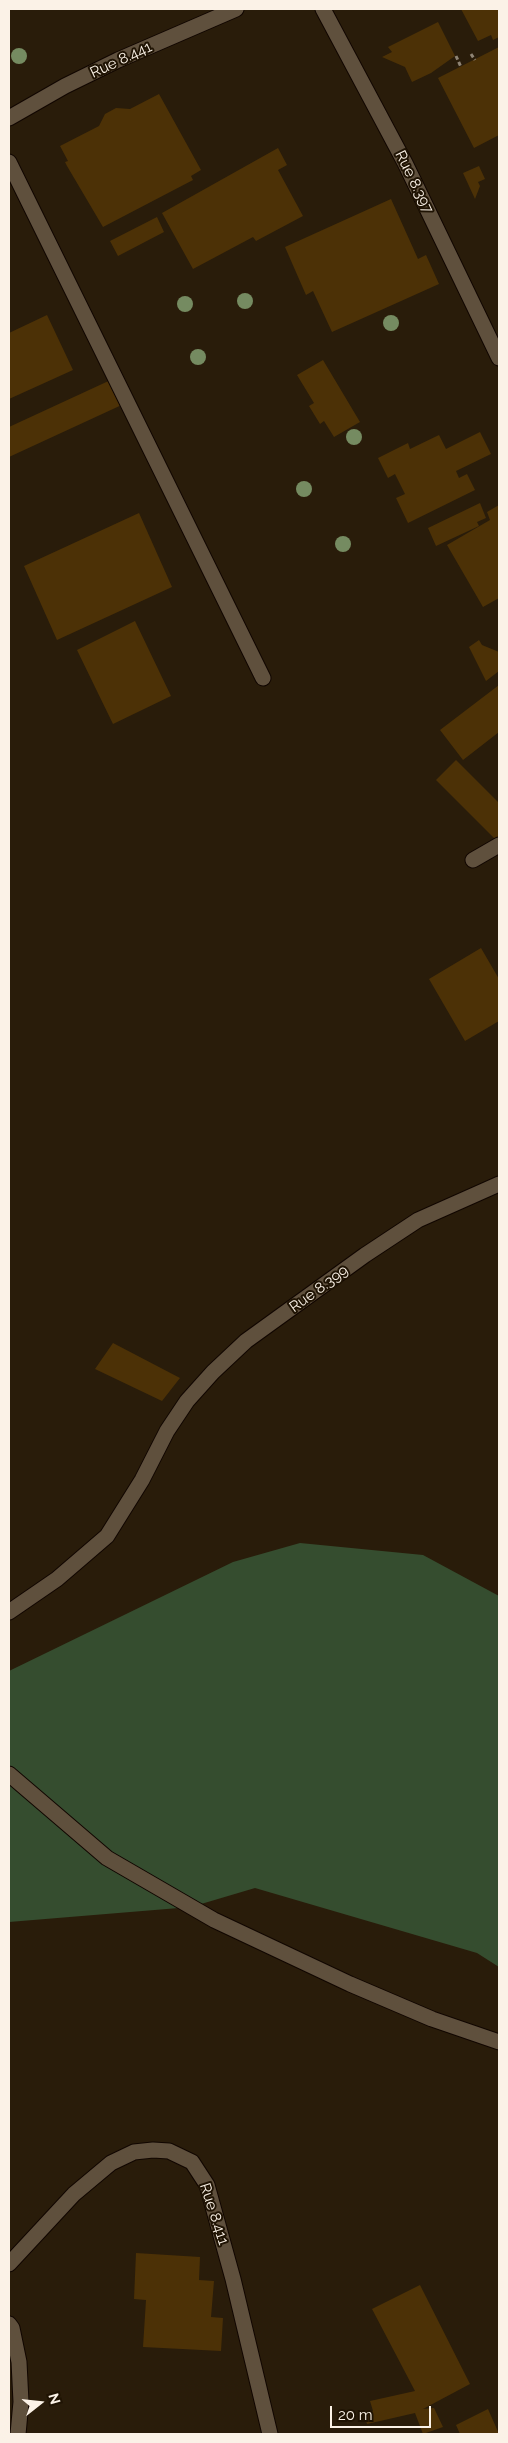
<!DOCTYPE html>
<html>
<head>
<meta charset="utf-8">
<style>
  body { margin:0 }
  #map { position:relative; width:508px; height:2443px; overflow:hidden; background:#291c0a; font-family:Raleway,sans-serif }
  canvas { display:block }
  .frame { position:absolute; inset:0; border:10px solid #fbf2e7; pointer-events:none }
  .north { position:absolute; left:15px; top:2378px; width:50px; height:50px; -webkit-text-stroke:4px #1f1303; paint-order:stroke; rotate:74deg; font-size:14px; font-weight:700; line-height:20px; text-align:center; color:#fbf2e7 }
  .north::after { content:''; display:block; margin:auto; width:18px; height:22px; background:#fbf2e7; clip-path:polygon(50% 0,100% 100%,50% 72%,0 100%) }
  .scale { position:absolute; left:330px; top:2406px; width:101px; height:22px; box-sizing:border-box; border:2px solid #fbf2e7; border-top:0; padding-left:6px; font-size:15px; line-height:18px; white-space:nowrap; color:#fbf2e7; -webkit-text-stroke:4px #1f1303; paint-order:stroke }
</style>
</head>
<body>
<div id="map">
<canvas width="508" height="2443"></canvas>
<div class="frame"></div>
<div class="north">N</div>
<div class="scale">20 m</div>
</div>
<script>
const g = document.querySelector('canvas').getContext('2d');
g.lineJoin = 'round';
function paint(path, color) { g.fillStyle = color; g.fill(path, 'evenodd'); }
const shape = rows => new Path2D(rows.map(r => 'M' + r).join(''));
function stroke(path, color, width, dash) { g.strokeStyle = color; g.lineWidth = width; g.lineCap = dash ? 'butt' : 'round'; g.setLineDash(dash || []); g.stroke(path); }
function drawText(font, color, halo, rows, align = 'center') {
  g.font = font + ' Raleway,sans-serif'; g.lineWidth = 4; g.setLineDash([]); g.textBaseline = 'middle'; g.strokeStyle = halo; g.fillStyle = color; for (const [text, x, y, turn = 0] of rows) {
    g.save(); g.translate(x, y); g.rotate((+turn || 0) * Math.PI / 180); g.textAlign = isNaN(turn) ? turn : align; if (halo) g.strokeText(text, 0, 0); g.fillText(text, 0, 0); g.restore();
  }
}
paint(shape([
  [300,1543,423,1555,499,1596,499,1967,477,1953,255,1888,191,1907,9,1922,9,1671,233,1562]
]), '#354d2f');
paint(shape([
  [461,9,499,9,499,37,493,40,491,35,478,41],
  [438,22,455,56,431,73,412,82,405,67,382,57,392,52,388,47],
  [499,47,499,135,474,148,438,78],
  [159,94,201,170,191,176,193,180,103,227,67,166,65,162,68,161,60,146,99,126,105,114,116,108,130,109],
  [278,148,287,165,278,170,303,216,256,241,253,237,193,269,162,213],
  [479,166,485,179,478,182,480,186,475,199,463,173],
  [391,199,418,259,426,255,439,284,332,332,313,291,306,295,285,247],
  [157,217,164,232,118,256,110,241],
  [47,315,73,370,9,399,9,333],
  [323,360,360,422,334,437,324,421,320,424,309,406,314,403,297,375],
  [115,378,126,403,9,457,9,427],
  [480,432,491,454,456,471,459,478,467,474,475,490,408,523,396,498,405,494,395,474,388,478,378,458,408,443,410,449,439,435,446,449],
  [480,503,486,518,477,522,479,526,436,546,428,528],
  [499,505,499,598,483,607,447,545,490,520,487,512],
  [139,513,172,587,57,640,24,566],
  [135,621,171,696,113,724,77,650],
  [479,640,482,645,499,652,499,671,486,681,469,647],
  [499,685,499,732,463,760,440,730],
  [456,760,499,803,499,837,496,840,436,780],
  [481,948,499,979,499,1021,465,1041,429,979],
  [113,1343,180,1378,162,1401,95,1369],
  [136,2253,200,2257,199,2280,214,2281,211,2317,223,2318,221,2351,143,2347,146,2300,134,2299],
  [420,2285,470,2384,423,2409,434,2408,443,2427,423,2434,415,2413,367,2424,364,2414,373,2411,370,2401,415,2391,372,2309],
  [488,2409,499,2434,460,2434,456,2425]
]), '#4c3106');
const street = shape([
  [323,9,405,163,499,358],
  [9,118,65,86,118,60,236,9],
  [9,162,263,678],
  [473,860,499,845],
  [9,1612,57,1579,107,1536,142,1480,167,1431,187,1401,213,1372,246,1341,365,1255,418,1220,499,1184],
  [9,1774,107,1858,214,1920,350,1984,432,2019,499,2042],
  [9,2264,74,2194,111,2163,134,2152,153,2150,169,2151,192,2162,207,2185,233,2279,270,2434],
  [9,2324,12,2328,19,2362,21,2402,18,2434]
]);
stroke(street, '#110600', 17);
stroke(shape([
  [471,54,475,60],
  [456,56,461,67]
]), '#8f8475', 3, [4, 2.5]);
stroke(street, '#5f503d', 15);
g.fillStyle = '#758b61';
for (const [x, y] of [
  [19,56],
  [245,301],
  [185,304],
  [391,323],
  [198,357],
  [354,437],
  [304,489],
  [343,544]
]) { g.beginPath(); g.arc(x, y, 8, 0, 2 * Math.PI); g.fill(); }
drawText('15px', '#fbf2e7', '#1f1303', [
  ["Rue 8.441",121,60,-25],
  ["Rue 8.397",414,182,64],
  ["Rue 8.399",319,1289,-36],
  ["Rue 8.411",214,2214,72]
]);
</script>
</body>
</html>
